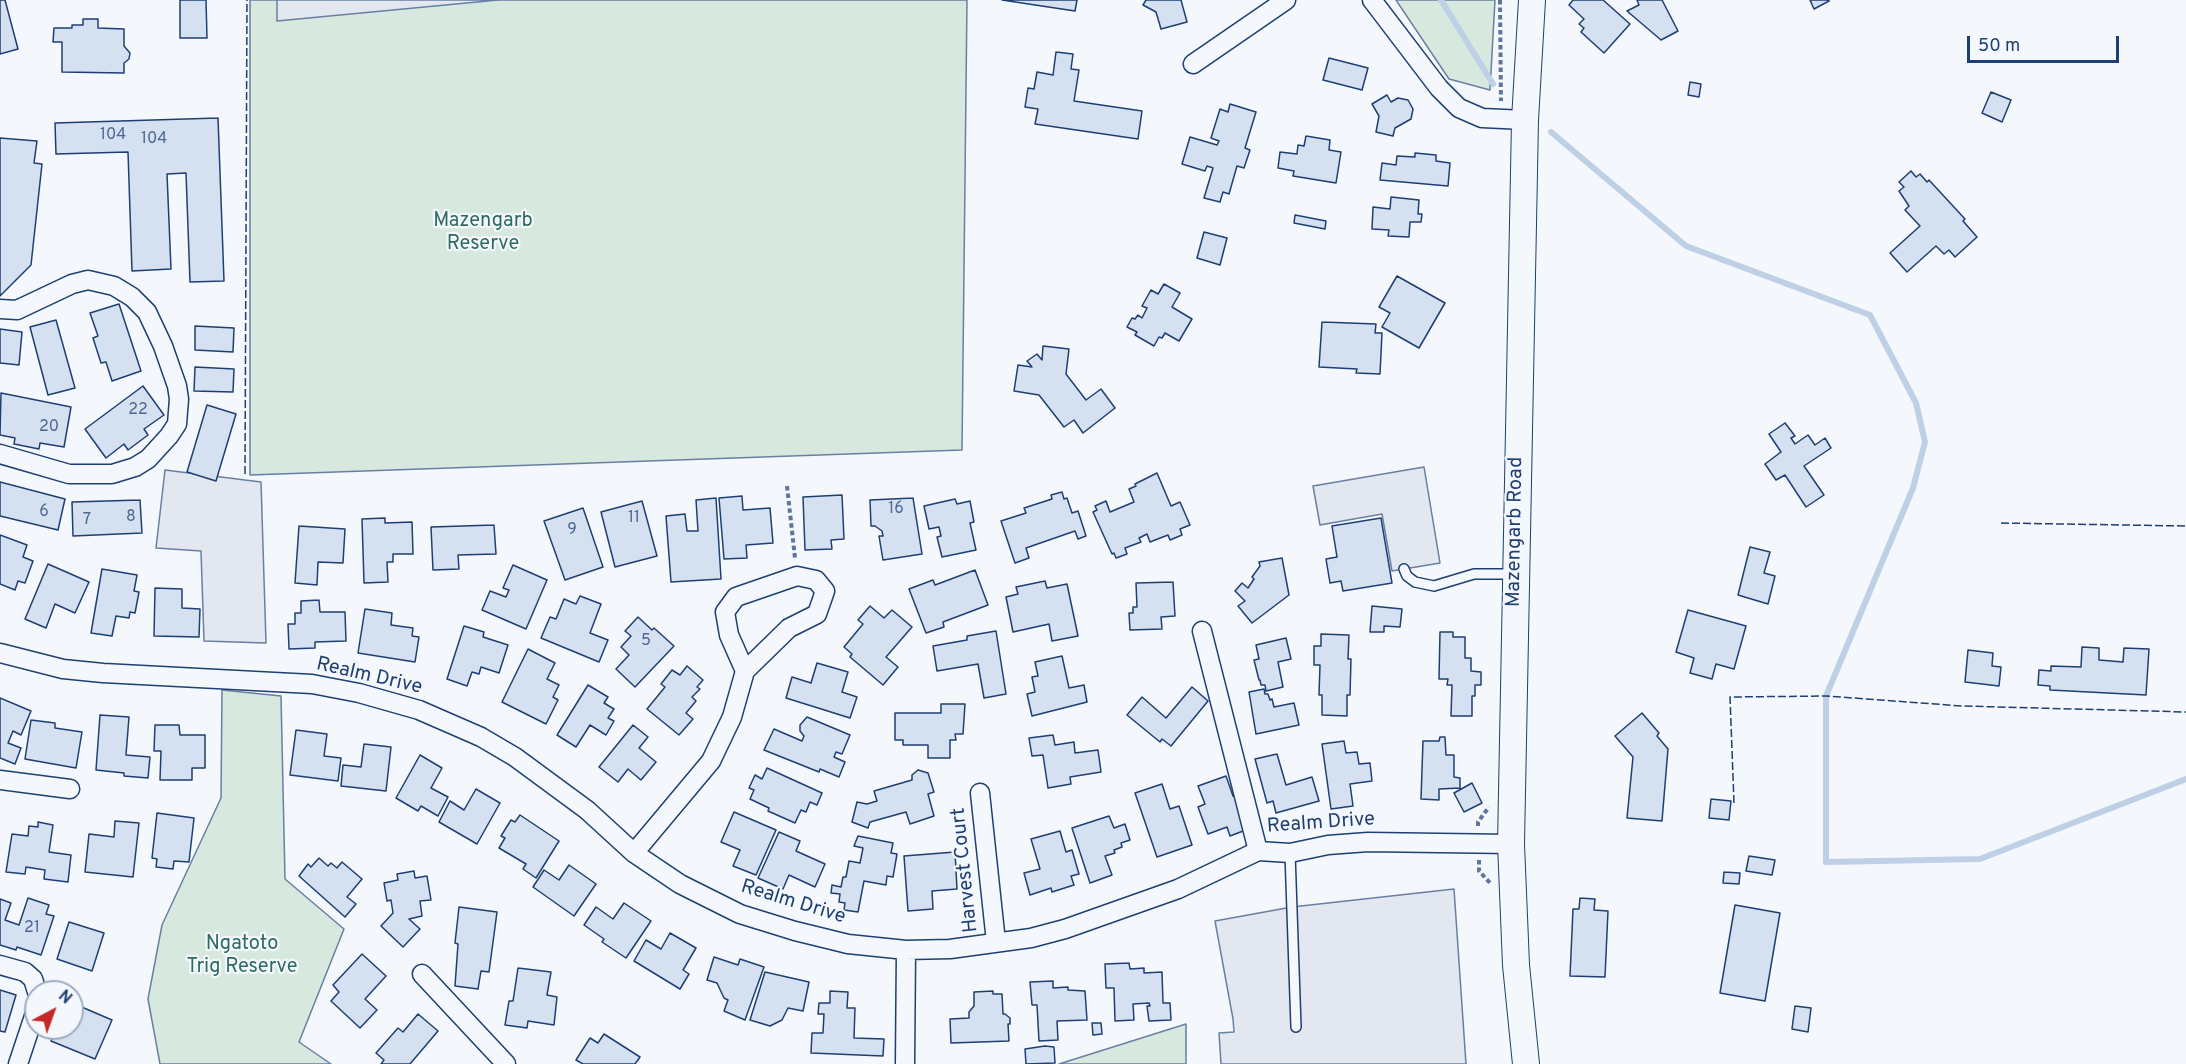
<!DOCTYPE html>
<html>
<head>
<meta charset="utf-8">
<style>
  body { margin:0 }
  #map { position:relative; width:2186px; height:1064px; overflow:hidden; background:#f4f7fb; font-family:Overpass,sans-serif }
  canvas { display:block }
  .north { position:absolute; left:24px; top:980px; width:60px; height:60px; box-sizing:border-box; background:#f4f7fb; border:2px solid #9eadc5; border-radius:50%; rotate:41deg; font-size:16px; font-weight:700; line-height:24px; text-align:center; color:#1d3f73 }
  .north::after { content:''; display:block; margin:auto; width:21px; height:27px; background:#c62828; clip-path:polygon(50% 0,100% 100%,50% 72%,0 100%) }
  .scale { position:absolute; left:1967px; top:36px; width:152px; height:27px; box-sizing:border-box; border:3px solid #1d3f73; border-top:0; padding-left:8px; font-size:18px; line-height:21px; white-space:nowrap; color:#1d3f73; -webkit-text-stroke:4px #f4f7fb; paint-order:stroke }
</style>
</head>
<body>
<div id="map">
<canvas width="2186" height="1064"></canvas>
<div class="north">N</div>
<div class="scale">50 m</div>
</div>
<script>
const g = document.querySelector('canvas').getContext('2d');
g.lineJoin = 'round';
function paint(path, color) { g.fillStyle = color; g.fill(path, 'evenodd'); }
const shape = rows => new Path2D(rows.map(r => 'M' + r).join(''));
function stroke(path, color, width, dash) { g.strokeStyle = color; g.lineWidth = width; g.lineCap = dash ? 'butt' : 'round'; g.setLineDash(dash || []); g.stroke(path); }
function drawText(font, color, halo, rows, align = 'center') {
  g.font = font + ' Overpass,sans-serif'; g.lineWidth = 4.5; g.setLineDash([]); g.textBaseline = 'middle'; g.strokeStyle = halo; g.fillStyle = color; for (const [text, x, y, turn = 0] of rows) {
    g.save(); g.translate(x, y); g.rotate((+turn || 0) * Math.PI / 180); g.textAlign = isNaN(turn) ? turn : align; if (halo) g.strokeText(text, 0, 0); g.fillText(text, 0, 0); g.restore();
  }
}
const green = shape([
  [250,0,967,0,962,450,250,475,250,0],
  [1396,0,1495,0,1490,90,1449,79,1396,0],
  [222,690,281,696,285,879,344,929,299,1042,331,1064,160,1064,148,999,162,925,221,798,222,690],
  [1186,1024,1186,1064,1059,1064,1186,1024]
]);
paint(green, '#d7e8df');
stroke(green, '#687fa3', 1.5);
const parking = shape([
  [277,0,498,0,277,21,277,0],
  [1424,467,1440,563,1392,571,1382,514,1320,525,1313,486,1424,467],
  [165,470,261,482,266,643,204,641,201,551,156,548,165,470],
  [1454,889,1466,1064,1221,1064,1219,1033,1234,1032,1233,1019,1215,921,1292,907,1454,889]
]);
paint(parking, '#e3e8f0');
stroke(parking, '#687fa3', 1.5);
stroke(shape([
  [1441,0,1493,84],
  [1551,132,1686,246,1870,315,1916,403,1925,442,1913,488,1826,696,1826,862,1980,859,2186,779]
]), '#bed0e5', 6);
const building = shape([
  [0,0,5,0,18,49,0,54,0,0],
  [180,0,206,0,207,38,180,38,180,0],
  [1002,0,1077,0,1075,11,1002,0],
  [1146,0,1181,0,1187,22,1161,29,1156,12,1143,5,1146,0],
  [1573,0,1603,0,1630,24,1604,53,1581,32,1584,28,1579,24,1584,19,1569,5,1573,0],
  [1637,0,1662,0,1678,31,1661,40,1627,11,1639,5,1637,0],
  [1810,0,1829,0,1829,1,1814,9,1810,0],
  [83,19,98,19,98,28,124,29,124,46,130,53,129,59,124,63,124,73,62,72,62,42,53,42,54,28,72,28,72,25,83,25,83,19],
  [1056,52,1073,54,1071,69,1079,70,1074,101,1142,111,1138,139,1035,124,1038,109,1025,107,1028,88,1034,89,1037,72,1053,75,1056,52],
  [1329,58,1368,68,1362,90,1323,80,1329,58],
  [1690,82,1701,84,1699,97,1688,95,1690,82],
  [1991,92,2011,100,2002,122,1982,113,1991,92],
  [1387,95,1391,102,1398,98,1408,100,1413,109,1411,119,1395,128,1393,136,1376,132,1379,116,1372,104,1387,95],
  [1230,104,1256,112,1245,148,1250,150,1244,168,1237,166,1229,194,1223,192,1220,202,1204,198,1213,168,1207,166,1205,171,1182,164,1190,137,1217,145,1219,141,1211,138,1220,109,1228,112,1230,104],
  [218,118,224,281,190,282,186,173,167,174,171,269,132,271,128,152,56,154,55,123,218,118],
  [1306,136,1330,140,1329,150,1341,152,1336,183,1293,176,1294,171,1278,168,1280,152,1297,154,1298,145,1304,146,1306,136],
  [0,138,37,141,34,163,42,164,31,265,0,296,0,138],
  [1415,153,1436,155,1436,161,1450,163,1448,186,1380,180,1382,163,1396,165,1397,156,1415,157,1415,153],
  [1911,171,1916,177,1920,174,1927,182,1929,180,1965,219,1963,221,1977,237,1955,257,1949,250,1944,254,1936,246,1907,272,1890,253,1920,226,1905,210,1909,206,1899,191,1904,187,1899,182,1911,171],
  [1391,197,1419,200,1418,214,1422,214,1421,222,1410,222,1409,237,1388,236,1389,230,1372,229,1373,207,1390,209,1391,197],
  [1295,215,1326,221,1325,229,1294,223,1295,215],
  [1204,232,1227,238,1220,265,1197,258,1204,232],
  [1397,276,1445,303,1419,348,1382,327,1390,313,1379,307,1397,276],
  [1164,284,1180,293,1172,307,1192,319,1179,341,1165,333,1162,338,1159,337,1154,346,1135,335,1137,332,1127,327,1132,318,1135,319,1138,315,1142,318,1147,308,1142,306,1151,290,1158,294,1164,284],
  [119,304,141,371,112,381,106,362,101,363,93,338,98,336,90,313,119,304],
  [56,320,75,388,48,395,30,327,56,320],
  [1322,322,1376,324,1375,333,1382,333,1380,374,1356,373,1357,369,1319,367,1322,322],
  [195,326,234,328,233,352,195,350,195,326],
  [0,329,22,332,19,365,0,363,0,329],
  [1043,346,1069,349,1066,374,1086,400,1101,389,1115,408,1083,433,1074,420,1064,427,1039,395,1014,391,1018,365,1032,367,1027,361,1037,354,1042,360,1043,346],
  [195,367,234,369,233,392,194,391,195,367],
  [143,386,164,415,144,429,148,435,128,450,124,444,106,458,85,429,143,386],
  [1,393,71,407,64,447,40,443,39,449,14,444,15,438,0,435,1,393],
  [207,405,236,414,216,481,187,472,207,405],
  [1785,423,1795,436,1791,438,1795,444,1808,435,1815,445,1825,438,1831,448,1804,466,1824,495,1806,507,1785,475,1776,480,1765,464,1781,452,1769,434,1785,423],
  [1157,473,1171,506,1180,502,1190,525,1180,529,1182,535,1170,540,1168,535,1150,542,1147,534,1139,538,1141,542,1125,548,1127,554,1116,558,1114,553,1112,554,1093,512,1097,510,1095,506,1106,501,1110,512,1134,502,1129,489,1136,486,1135,484,1157,473],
  [0,482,65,499,58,530,0,516,0,482],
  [1062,492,1064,499,1067,498,1072,513,1078,511,1086,536,1078,539,1075,531,1026,548,1029,558,1015,563,1001,521,1026,513,1024,508,1052,499,1051,495,1062,492],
  [842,495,844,539,831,540,832,549,805,550,803,497,842,495],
  [742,496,743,510,770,508,773,543,746,545,747,558,724,559,719,498,742,496],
  [716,498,721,579,671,582,666,516,685,514,687,531,698,531,696,500,716,498],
  [913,498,922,554,883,560,879,536,883,536,882,531,875,526,871,526,870,500,913,498],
  [955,499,957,504,970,501,974,522,970,523,976,550,942,557,937,537,941,536,939,527,929,529,924,506,955,499],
  [140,500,142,533,73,536,72,502,140,500],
  [642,501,657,556,615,567,601,512,642,501],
  [583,508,603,567,565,580,544,521,583,508],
  [385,518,385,523,412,522,413,554,393,554,393,562,387,562,388,582,364,583,362,519,385,518],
  [1381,518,1392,583,1343,591,1341,581,1330,583,1326,559,1337,557,1332,526,1381,518],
  [494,525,496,554,458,555,459,569,433,570,431,527,494,525],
  [299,526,345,529,343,563,318,562,317,585,295,583,299,526],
  [0,535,27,545,23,557,33,561,25,583,18,581,15,590,0,584,0,535],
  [1750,547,1770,552,1764,573,1775,576,1768,604,1738,595,1750,547],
  [1282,558,1289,595,1252,623,1238,606,1245,601,1235,591,1242,583,1248,588,1254,579,1252,577,1260,566,1259,562,1282,558],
  [48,564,89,582,75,613,55,604,46,628,25,619,48,564],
  [513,565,547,580,526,629,482,610,490,591,506,597,509,590,503,588,513,565],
  [102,569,137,575,134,591,139,592,135,613,130,612,129,618,116,616,112,636,91,633,102,569],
  [975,570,988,605,943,622,944,627,926,633,909,589,933,580,935,585,975,570],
  [1045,581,1047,588,1067,584,1078,636,1052,641,1049,624,1013,632,1006,597,1018,594,1016,587,1045,581],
  [1173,582,1175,616,1161,617,1162,629,1130,630,1129,613,1133,613,1133,607,1137,607,1136,583,1173,582],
  [155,588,182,589,182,608,200,609,199,637,154,636,155,588],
  [580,596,601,604,590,633,608,640,599,662,541,638,550,617,556,619,564,599,576,604,580,596],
  [319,600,320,612,345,612,346,641,315,642,315,648,289,649,288,624,295,624,295,613,301,613,301,601,319,600],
  [870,606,884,618,892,610,912,627,886,657,898,667,883,685,850,657,852,654,844,647,863,624,858,620,870,606],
  [1372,606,1402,609,1400,627,1384,626,1384,632,1370,632,1372,606],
  [365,609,392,613,391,625,413,628,412,636,419,637,415,662,358,653,365,609],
  [1688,610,1746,626,1734,669,1716,664,1712,679,1690,673,1694,658,1676,652,1688,610],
  [638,617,652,630,654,628,674,646,635,687,616,669,629,655,621,647,631,636,625,631,638,617],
  [464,626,484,632,483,637,508,645,499,673,481,667,479,674,472,672,467,686,447,679,464,626],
  [996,631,1006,694,984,698,978,664,937,671,933,646,967,640,967,636,996,631],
  [1440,632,1453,632,1453,637,1465,637,1465,658,1471,658,1471,671,1481,672,1481,685,1475,685,1475,696,1472,696,1472,716,1451,716,1452,685,1447,685,1448,679,1439,679,1440,632],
  [1321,634,1349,635,1348,659,1351,659,1350,695,1347,695,1347,716,1322,715,1322,695,1319,695,1320,665,1314,665,1314,646,1321,646,1321,634],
  [1286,638,1291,659,1278,662,1283,687,1266,691,1265,685,1261,685,1260,680,1259,680,1254,660,1259,659,1256,645,1286,638],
  [2082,647,2099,648,2099,660,2123,662,2124,648,2149,649,2146,695,2050,690,2050,686,2038,685,2039,670,2051,671,2051,666,2081,667,2082,647],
  [528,649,555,663,547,679,559,685,553,697,558,700,546,724,502,702,528,649],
  [1968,650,1993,653,1992,666,2001,667,1999,686,1965,682,1968,650],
  [1062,656,1069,688,1084,685,1087,702,1032,716,1027,694,1035,692,1032,677,1038,676,1035,662,1062,656],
  [817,663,848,672,842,692,857,697,850,718,786,698,792,677,811,683,817,663],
  [687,666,703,680,697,687,700,689,692,697,696,701,686,713,693,719,679,735,647,709,665,687,661,684,672,670,680,675,687,666],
  [588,685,608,697,604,703,614,709,608,718,614,721,606,735,590,725,576,747,557,735,588,685],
  [1192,687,1208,701,1171,746,1162,739,1160,742,1127,715,1142,697,1166,718,1192,687],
  [1264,689,1265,694,1268,694,1270,700,1272,699,1274,707,1294,703,1299,725,1256,734,1249,692,1264,689],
  [0,698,31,711,21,735,13,731,8,743,21,748,15,764,0,758,0,698],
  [941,704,965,704,963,734,955,734,956,740,950,740,950,758,928,758,928,745,903,745,903,740,895,740,895,713,941,713,941,704],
  [1642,713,1659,733,1657,736,1668,749,1662,821,1627,818,1633,757,1615,736,1642,713],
  [100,715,129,717,126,755,150,757,148,778,124,776,124,773,96,770,100,715],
  [807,717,850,735,842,754,836,752,834,757,845,762,839,777,820,769,819,772,764,750,774,729,802,741,804,736,800,731,800,725,807,717],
  [31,720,55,723,55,728,82,732,76,768,25,759,31,720],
  [155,725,179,725,180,735,205,735,205,768,192,768,192,780,160,780,161,751,154,751,155,725],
  [633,725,648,737,639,748,656,762,641,780,628,769,618,782,599,767,633,725],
  [296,730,327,734,324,756,341,758,338,781,290,775,296,730],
  [1053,735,1055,745,1074,742,1075,753,1098,750,1101,772,1070,777,1071,784,1048,788,1043,755,1032,756,1029,738,1053,735],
  [1440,737,1445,737,1446,755,1454,755,1454,777,1460,778,1460,788,1439,789,1439,800,1421,799,1423,741,1439,741,1440,737],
  [1344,741,1346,753,1357,752,1359,764,1370,763,1372,781,1350,784,1353,806,1331,809,1322,744,1344,741],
  [364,744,391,747,386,791,341,786,343,765,361,767,364,744],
  [1277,754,1286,785,1312,777,1319,801,1276,813,1273,801,1267,803,1255,759,1277,754],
  [420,755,442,768,431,788,448,797,438,816,421,806,418,811,396,798,420,755],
  [767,768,822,793,817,805,810,802,806,812,801,810,795,823,768,811,769,808,750,799,754,790,749,788,755,775,762,779,767,768],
  [918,770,928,773,934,792,928,794,934,816,910,824,906,812,870,822,868,828,852,822,857,802,867,804,877,801,874,791,912,780,912,775,918,770],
  [1226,776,1233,796,1238,794,1251,828,1230,836,1227,827,1208,834,1198,807,1205,804,1198,786,1226,776],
  [1472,783,1482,803,1464,812,1454,793,1472,783],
  [1162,784,1170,809,1179,806,1192,845,1157,857,1135,793,1162,784],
  [476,789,500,803,477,844,439,822,450,801,464,810,476,789],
  [1711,799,1731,801,1729,820,1709,818,1711,799],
  [734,812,776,830,756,875,733,866,740,850,721,842,734,812],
  [157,813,194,818,189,862,174,861,173,869,156,867,157,859,152,858,157,813],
  [520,815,559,841,536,878,523,869,526,864,499,848,505,838,501,836,511,820,515,822,520,815],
  [1109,816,1114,828,1125,824,1130,840,1121,843,1122,847,1114,850,1115,853,1105,856,1112,875,1090,883,1072,828,1109,816],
  [115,821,139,823,133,877,85,872,89,834,114,837,115,821],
  [38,822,53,825,49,852,71,855,68,882,44,879,45,870,26,867,25,874,6,872,12,834,28,836,29,826,38,827,38,822],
  [1060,831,1066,852,1072,850,1079,874,1071,876,1074,885,1052,892,1051,888,1030,895,1024,873,1040,869,1031,839,1060,831],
  [779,832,800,841,796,851,825,864,815,887,789,875,783,889,758,878,779,832],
  [858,836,893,843,891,853,897,854,893,877,887,876,886,885,864,881,858,912,844,910,845,903,839,902,840,894,831,893,832,885,841,887,843,877,846,877,849,861,860,863,863,848,854,846,858,836],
  [955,852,957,889,932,891,933,909,908,911,904,856,955,852],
  [1749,856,1775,860,1772,875,1746,871,1749,856],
  [319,858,328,866,331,863,337,868,342,862,362,879,347,897,356,904,345,917,299,876,308,864,311,867,319,858],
  [569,865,596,884,574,916,533,887,544,870,559,880,569,865],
  [414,871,415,878,427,876,431,900,420,901,422,916,409,919,420,929,403,947,381,926,393,913,391,900,387,901,384,883,398,880,397,874,414,871],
  [1724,872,1740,873,1739,884,1723,883,1724,872],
  [28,898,49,905,46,914,54,916,41,955,17,947,16,950,0,945,0,899,11,903,5,920,19,925,28,898],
  [1580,898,1595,899,1594,910,1608,911,1605,977,1570,976,1573,909,1579,909,1580,898],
  [624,903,651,921,626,958,602,942,604,939,584,925,596,907,613,919,624,903],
  [1735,905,1780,913,1765,1001,1720,993,1735,905],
  [459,907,497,912,489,972,481,971,478,989,455,986,458,944,455,943,459,907],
  [69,922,104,933,92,971,57,959,69,922],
  [670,933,696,948,683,970,689,974,680,989,634,961,646,940,661,949,670,933],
  [362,954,386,976,365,999,377,1010,360,1028,331,1001,339,992,333,985,362,954],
  [714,957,738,965,740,959,764,967,745,1020,724,1011,728,1000,724,998,717,983,707,980,714,957],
  [1129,963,1130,969,1144,968,1144,973,1162,972,1163,1003,1170,1003,1171,1020,1149,1021,1147,1006,1150,1006,1149,1003,1133,1004,1134,1020,1115,1021,1114,988,1106,988,1105,964,1129,963],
  [518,968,551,972,547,995,557,997,554,1025,528,1021,527,1028,505,1025,509,1001,513,1001,518,968],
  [765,972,809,982,803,1011,788,1008,782,1020,770,1026,750,1020,765,972],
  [1053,981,1053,988,1068,987,1068,990,1085,991,1087,1020,1057,1021,1058,1040,1039,1041,1037,1005,1032,1005,1030,982,1053,981],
  [0,990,16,995,5,1032,0,1031,0,990],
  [830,991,848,992,847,1008,855,1008,854,1038,884,1039,883,1056,811,1053,812,1033,823,1033,824,1014,818,1014,819,1003,830,1003,830,991],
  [993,991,993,994,1002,994,1003,1014,1005,1014,1010,1018,1010,1024,1008,1024,1009,1041,951,1043,950,1019,969,1018,969,1012,974,1006,974,992,993,991],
  [77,1005,112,1020,95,1059,51,1041,57,1028,72,1028,72,1017,77,1005],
  [1795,1006,1811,1008,1808,1032,1792,1029,1795,1006],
  [418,1014,438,1031,410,1064,381,1064,384,1060,376,1053,398,1028,403,1032,418,1014],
  [1092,1023,1101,1023,1102,1034,1093,1035,1092,1023],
  [604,1034,640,1057,635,1064,583,1064,576,1060,590,1038,598,1043,604,1034],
  [1045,1046,1054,1047,1055,1063,1026,1064,1025,1049,1045,1046]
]);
paint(building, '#d5e0f0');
stroke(building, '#1d3f73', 1.5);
const service = shape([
  [1404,569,1407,576,1415,582,1434,586,1474,574,1515,574],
  [1290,853,1296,1027]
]);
const minor = shape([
  [1372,0,1439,88,1459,108,1482,118,1525,120],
  [1193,64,1286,0],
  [0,309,17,310,72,284,88,280,114,286,132,297,147,312,163,346,177,386,179,399,177,424,169,436,148,459,135,467,112,474,69,474,0,454],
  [1202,631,1258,851],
  [0,653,63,669,103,673,312,684,359,693,419,710,481,737,515,757,587,810,634,853,680,884,740,914,795,931,848,944,906,950,950,949,1031,938,1065,929,1178,889,1258,851,1290,853,1328,845,1368,842,1511,844],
  [0,780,70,789],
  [980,793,996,942],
  [634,853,711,761,732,717,745,671,729,635,725,612,736,597,797,576,816,580,825,591,817,614,789,628,745,671],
  [0,965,25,972,33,979,37,992],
  [422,974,506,1064],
  [18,1064,36,1010],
  [905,1064,906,950]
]);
const secondary = shape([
  [1526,1064,1516,965,1511,844,1525,120,1532,0]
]);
stroke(service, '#1d3f73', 12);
stroke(minor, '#1d3f73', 21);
stroke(secondary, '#1d3f73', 28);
stroke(shape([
  [1500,0,1501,101],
  [787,486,795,558],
  [1478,826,1478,822,1489,807],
  [1479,860,1479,871,1491,884]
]), '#5e769c', 4, [4.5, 3]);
stroke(service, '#f4f7fb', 9);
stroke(minor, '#f4f7fb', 18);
stroke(secondary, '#f4f7fb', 26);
stroke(shape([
  [245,474,247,0],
  [2001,523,2186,526],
  [1734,803,1730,697,1826,696,1962,706,2186,712]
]), '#1d3f73', 1.5, [8, 3]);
drawText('16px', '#4b6792', null, [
  ["104",113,136],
  ["104",154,140],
  ["22",138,411],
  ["20",49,428],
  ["16",896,510],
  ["6",44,513],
  ["8",131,518],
  ["11",634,519],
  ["7",87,521],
  ["9",572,531],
  ["5",646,642],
  ["21",32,929]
]);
drawText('20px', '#2c6c60', '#f4f7fb', [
  ["Mazengarb",483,222],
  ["Reserve",483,245],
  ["Ngatoto",242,945],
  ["Trig Reserve",242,968]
]);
drawText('20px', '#1d3f73', '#f4f7fb', [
  ["Mazengarb Road",1516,532,-89],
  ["Realm Drive",369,677,13],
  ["Realm Drive",1321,824,-4],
  ["Harvest Court",966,870,-96],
  ["Realm Drive",793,903,17]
]);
</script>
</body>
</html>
